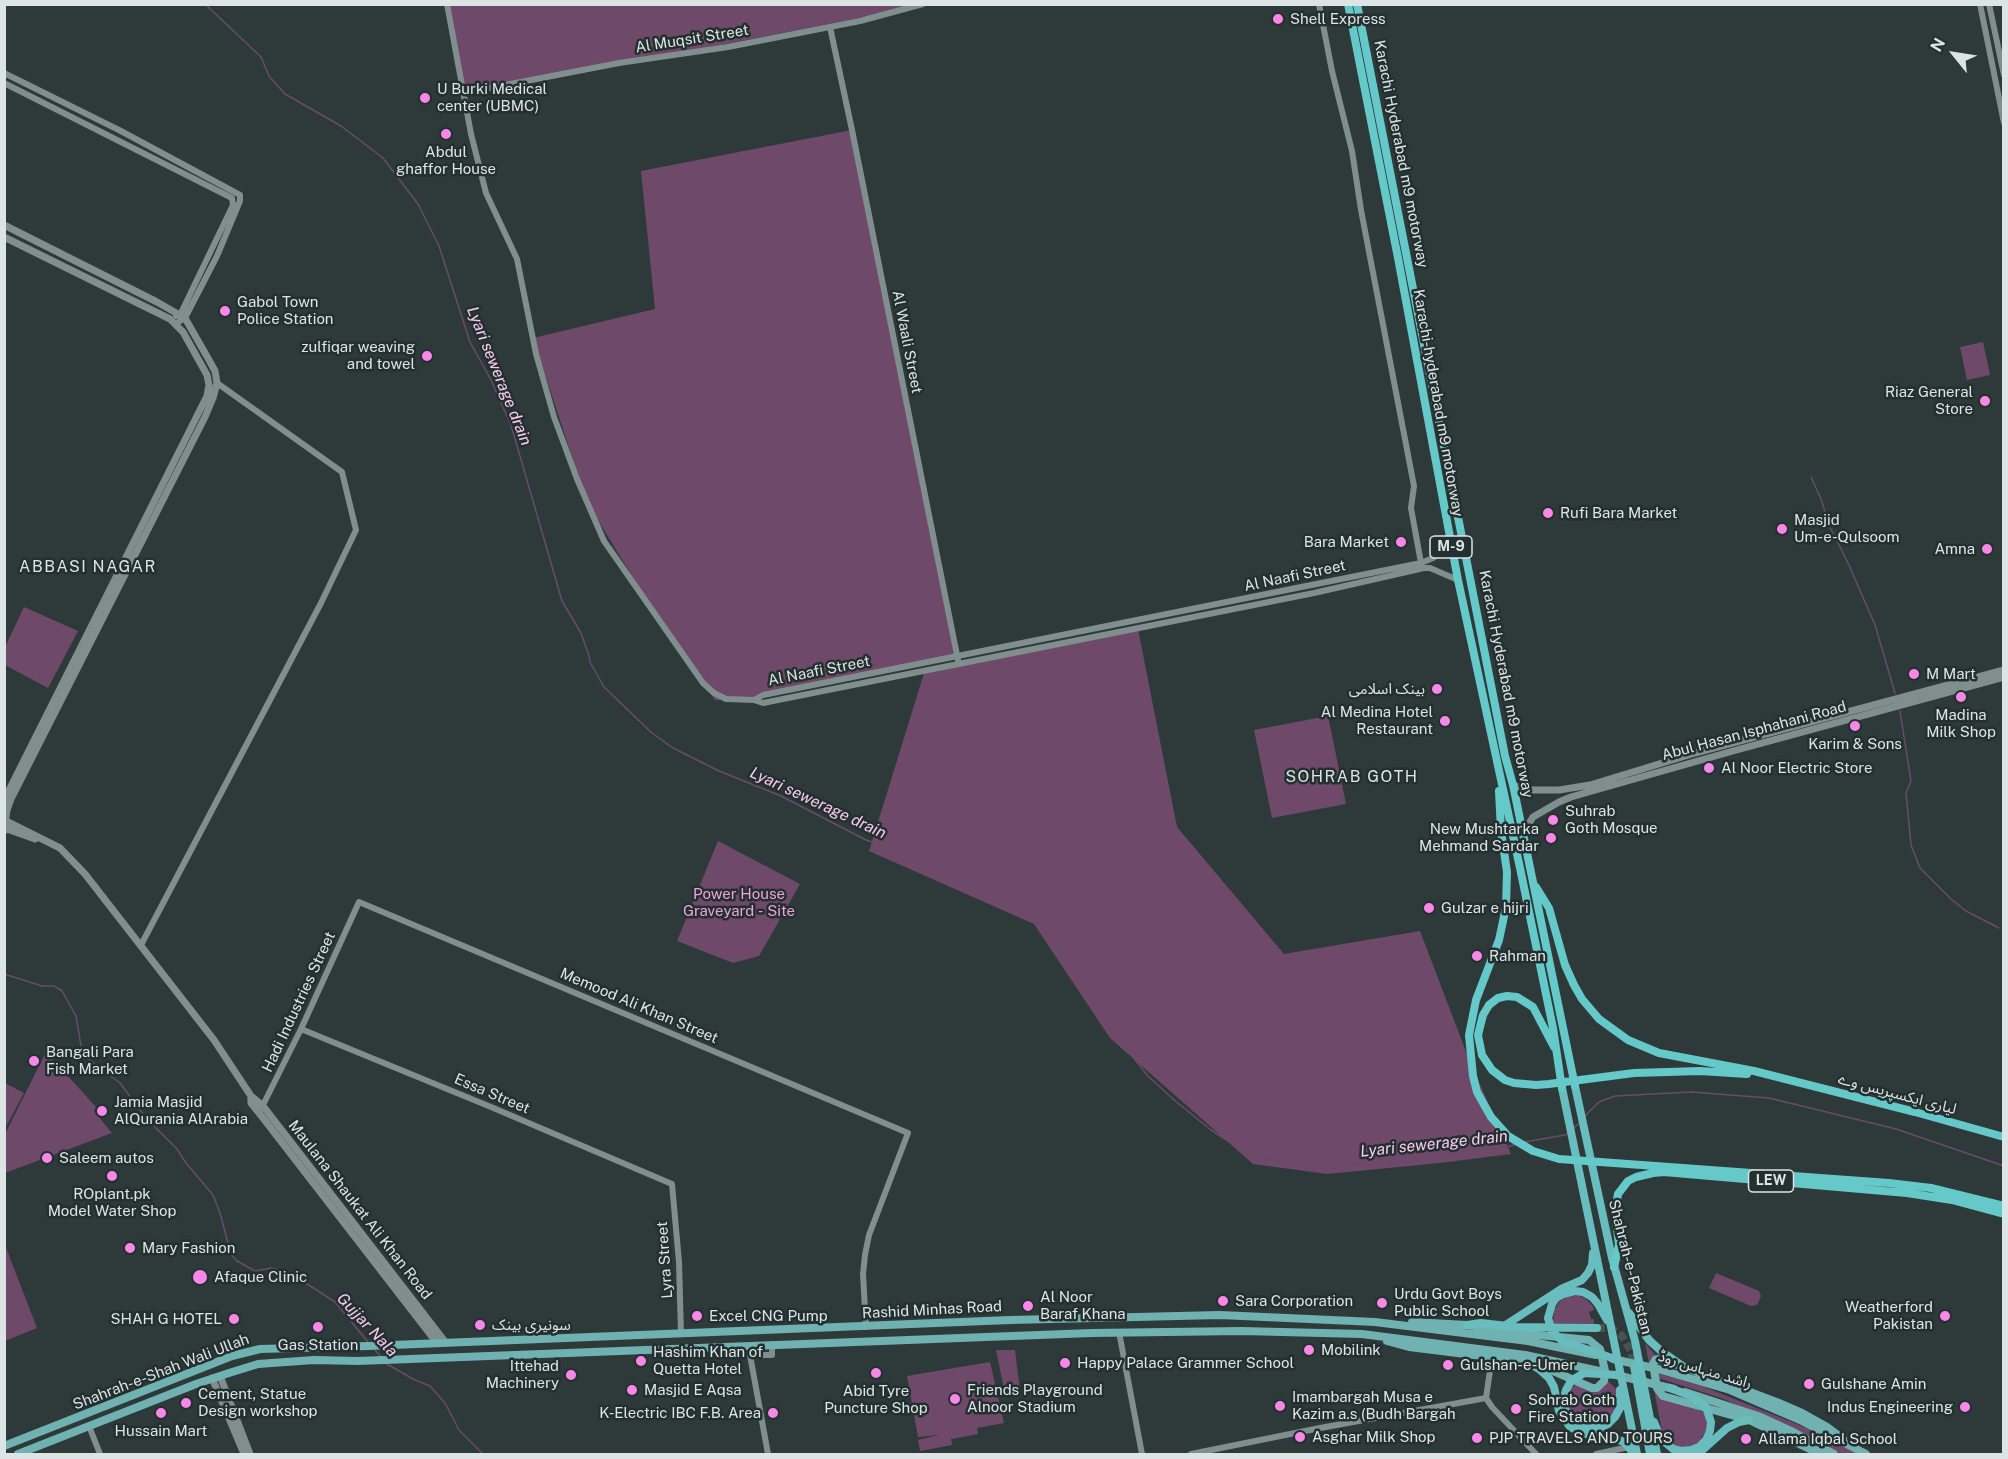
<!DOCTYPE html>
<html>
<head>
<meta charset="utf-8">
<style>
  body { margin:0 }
  #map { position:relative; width:2008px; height:1459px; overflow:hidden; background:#2e3a3a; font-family:"Public Sans",sans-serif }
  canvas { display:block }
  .frame { position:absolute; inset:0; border:6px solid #dde4e4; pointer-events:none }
  .north { position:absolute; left:1924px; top:24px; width:60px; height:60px; -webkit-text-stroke:4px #243030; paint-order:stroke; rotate:300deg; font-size:16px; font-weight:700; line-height:24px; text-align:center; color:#dde4e4 }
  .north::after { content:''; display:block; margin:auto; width:21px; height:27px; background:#dde4e4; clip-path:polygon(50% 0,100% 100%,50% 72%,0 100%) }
</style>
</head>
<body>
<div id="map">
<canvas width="2008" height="1459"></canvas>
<div class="frame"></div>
<div class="north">N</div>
</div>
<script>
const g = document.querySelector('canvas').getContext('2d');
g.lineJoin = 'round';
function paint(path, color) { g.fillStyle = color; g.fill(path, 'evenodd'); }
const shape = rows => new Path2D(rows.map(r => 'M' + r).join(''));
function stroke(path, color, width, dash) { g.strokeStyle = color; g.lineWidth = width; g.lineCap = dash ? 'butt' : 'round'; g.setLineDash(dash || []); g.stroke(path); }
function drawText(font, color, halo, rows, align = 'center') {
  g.font = font + ' "Public Sans","Noto Sans Arabic",sans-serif'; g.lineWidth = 5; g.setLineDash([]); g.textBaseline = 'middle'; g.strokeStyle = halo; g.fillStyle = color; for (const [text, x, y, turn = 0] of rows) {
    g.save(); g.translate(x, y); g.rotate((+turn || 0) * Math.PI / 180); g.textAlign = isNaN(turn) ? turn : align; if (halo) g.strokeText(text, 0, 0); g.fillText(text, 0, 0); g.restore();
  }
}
paint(shape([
  [447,4,926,5,465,95],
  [852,130,957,655,741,700,715,700,649,604,587,502,533,338,655,309,641,171],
  [1983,342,1990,375,1967,380,1960,347],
  [24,607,78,631,48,688,5,665,5,647],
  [1138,629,1177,827,1284,954,1420,931,1470,1062,1511,1154,1440,1163,1327,1174,1253,1164,1110,1038,1034,924,869,851,925,670],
  [1328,716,1346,804,1272,818,1254,730],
  [718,841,800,884,759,956,733,963,677,941],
  [46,1052,96,1107,94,1111,112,1133,5,1173,5,1134],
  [5,1083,24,1093,7,1125,5,1124],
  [5,1245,37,1328,5,1341,4,1341],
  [1716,1273,1759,1291,1761,1296,1759,1301,1757,1305,1751,1306,1709,1288],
  [1579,1295,1587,1300,1593,1306,1594,1310,1589,1312,1591,1319,1594,1319,1594,1324,1553,1323,1554,1310,1560,1301,1566,1297],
  [1645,1343,1657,1357,1650,1359,1656,1391,1705,1413,1708,1420,1707,1429,1699,1443,1695,1446,1677,1448,1663,1436],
  [996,1350,1015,1350,1020,1391,1005,1394],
  [990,1362,1004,1423,977,1428,978,1434,952,1439,951,1437,952,1445,920,1451,918,1440,939,1435,918,1437,907,1376],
  [1657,1373,1702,1386,1814,1431,1858,1454,1842,1454,1781,1424,1721,1398,1658,1378],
  [1607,1380,1616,1389,1618,1407,1606,1423,1591,1426,1581,1423,1572,1415,1569,1408,1568,1403,1571,1388,1577,1384,1596,1391,1605,1386]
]), '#6f4969');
stroke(shape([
  [205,4,261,57,269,76,285,94,341,126,383,158,418,204,439,246,470,342,491,380,511,425,562,601,581,633,589,656,590,662,604,687,652,733,673,748,719,771,781,796,866,840,933,861,959,873,1036,922,1045,929,1073,965,1112,1031,1148,1076,1173,1099,1211,1130,1245,1152,1257,1157,1286,1161,1330,1165,1404,1162,1473,1149,1500,1149,1517,1144],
  [1811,477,1821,499,1830,527,1848,563,1875,625,1895,693],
  [1900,711,1911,781,1906,793,1911,845,1920,868,1951,899,1966,911,1999,928],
  [4,974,42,986,54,986,62,991,76,1016,81,1046,87,1058,120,1083,146,1118,177,1149,186,1163,213,1195,220,1213,231,1254,237,1261,255,1271,271,1268,279,1270,301,1280,335,1302,368,1342],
  [1585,1116,1599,1102,1615,1096,1691,1092,1769,1098,1896,1129,2004,1166],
  [1573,1129,1580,1122],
  [1524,1142,1565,1135,1569,1132],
  [375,1350,382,1358],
  [387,1364,413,1379,430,1386,445,1403,459,1430,483,1454]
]), '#6a4b68', 1.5);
stroke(shape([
  [1597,1328,1611,1328,1622,1336,1631,1351,1634,1366]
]), '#485454', 8, [8, 4]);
stroke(shape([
  [447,4,471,134,486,193,517,259,536,354,554,417,577,479,604,541,703,683,714,693,726,699,754,700,763,703,1314,593,1424,568,1430,568,1458,580],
  [1319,4,1332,71,1352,151,1361,210,1414,486,1411,508,1421,563],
  [1980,4,2004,123],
  [1989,4,2004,75],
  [830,27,852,130,958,660],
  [4,73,119,130,240,195,240,201,217,256,185,318,175,324],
  [4,83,232,198,233,205,180,315,176,316],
  [464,93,619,63,728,47,860,21,923,4],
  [754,700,763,695,1421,563,1433,558,1451,545],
  [141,945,321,603,356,530,342,472,217,383],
  [301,1029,491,1107,672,1184,679,1262,681,1334],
  [261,1109,301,1029,359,902,908,1133,869,1235,865,1255,863,1274,866,1327],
  [1119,1332,1142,1454],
  [1492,1357,1486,1398,1492,1407,1536,1454],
  [89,1426,100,1454],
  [768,1454,750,1355,772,1355,772,1344],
  [1191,1454,1320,1428,1486,1398],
  [1596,1454,1629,1447]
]), '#808e8e', 6);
stroke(shape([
  [4,225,157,302,185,318,209,360,215,371,217,383,213,398,205,417,11,799,7,810,4,831],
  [4,237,170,319,183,332,207,375,209,385,207,396,4,800],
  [1513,785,1524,790,1559,790,1590,785,1695,753,2004,670],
  [4,820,60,848,85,874,214,1040,251,1096,251,1103,263,1118,437,1343],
  [4,828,35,839],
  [1523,833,1533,817,1559,802,1571,797,1733,751,2004,677],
  [251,1096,263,1106,446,1343],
  [220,1376,250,1454],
  [212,1378,244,1454]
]), '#808e8e', 7);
stroke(shape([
  [1387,1341,1409,1347,1482,1356,1531,1364,1551,1370,1592,1388,1597,1388,1604,1381,1605,1371,1600,1349,1589,1340,1519,1333,1467,1325,1412,1322],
  [1613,1359,1658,1369,1730,1390,1800,1420,1866,1454],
  [1616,1375,1674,1389],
  [1685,1392,1758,1416,1793,1432,1834,1454],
  [4,1446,232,1356,260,1349,368,1346,1010,1320,1220,1315,1375,1322,1528,1341,1596,1355],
  [18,1454,196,1384,229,1373,258,1364,314,1360,358,1361,1091,1333,1242,1331,1362,1334,1525,1355,1604,1372],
  [1820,1454,1749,1420,1663,1396,1657,1388,1653,1364,1655,1360,1657,1359,1684,1367,1779,1403,1802,1413,1827,1427,1843,1439]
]), '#70b1b2', 8);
stroke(shape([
  [1575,1086,1612,1258,1635,1341,1657,1454],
  [1562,1088,1637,1454],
  [1629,1313,1649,1340,1661,1351,1684,1367],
  [1607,1320,1598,1304,1592,1297,1583,1292,1575,1291,1563,1294,1556,1298,1552,1304,1548,1318,1552,1331,1562,1341,1615,1359],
  [1467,1325,1481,1323,1516,1327,1597,1328],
  [1504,1326,1561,1289,1582,1280,1588,1273,1592,1265,1593,1253],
  [1531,1364,1539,1369,1549,1378,1554,1387,1559,1411,1570,1427,1589,1435,1606,1435,1624,1442,1634,1454],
  [1634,1366,1650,1454],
  [1617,1375,1584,1373,1571,1381,1566,1390,1564,1398,1566,1413,1577,1425,1585,1428,1600,1428,1608,1424,1615,1417,1620,1408,1620,1390],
  [1654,1422,1661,1439,1673,1449,1681,1451,1691,1450,1699,1447,1706,1440,1710,1431,1711,1422,1706,1407,1691,1396,1670,1388],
  [1698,1454,1727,1428,1739,1422,1749,1420]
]), '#6abdbe', 8);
stroke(shape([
  [1348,4,1398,258,1458,580,1520,868,1553,1028,1562,1088],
  [1357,4,1505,756,1513,785,1575,1086],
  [1499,791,1501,831,1507,872,1506,907,1499,940,1476,1000,1469,1035,1473,1076,1477,1092,1491,1117,1508,1136,1533,1151,1559,1159,1889,1183,1931,1188,2004,1206],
  [1536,887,1549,908,1565,965,1574,985,1582,999,1599,1019,1628,1040,1659,1053,1754,1071,1915,1112,2004,1137],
  [1554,1047,1533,1007,1517,997,1507,996,1498,998,1489,1005,1483,1015,1478,1035,1482,1055,1492,1070,1505,1080,1514,1083,1536,1085,1549,1084,1634,1073,1700,1071,1747,1074],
  [1614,1267,1619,1245,1615,1212,1618,1194,1628,1181,1636,1177,1653,1173,1664,1172,1907,1193,1952,1200,2004,1214]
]), '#65c9ca', 8);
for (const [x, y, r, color] of [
  [1278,19,6,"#f987e8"],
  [425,98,6,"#f987e8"],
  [446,134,6,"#f987e8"],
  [225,311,6,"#f987e8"],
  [427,356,6,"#f987e8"],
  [1985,401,6,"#f987e8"],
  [1548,513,6,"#f987e8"],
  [1782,529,6,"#f987e8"],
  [1401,542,6,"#f987e8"],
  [1987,549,6,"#f987e8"],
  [1914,674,6,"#f987e8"],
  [1437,689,6,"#f987e8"],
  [1961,697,6,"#f987e8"],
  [1445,721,6,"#f987e8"],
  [1855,726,6,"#f987e8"],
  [1709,768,6,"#f987e8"],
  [1553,820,6,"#f987e8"],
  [1551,838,6,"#f987e8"],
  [1429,908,6,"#f987e8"],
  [1477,956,6,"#f987e8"],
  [34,1061,6,"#f987e8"],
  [102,1111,6,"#f987e8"],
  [47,1158,6,"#f987e8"],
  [112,1176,6,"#f987e8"],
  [130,1248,6,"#f987e8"],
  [200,1277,8,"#f987e8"],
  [1223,1301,6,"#f987e8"],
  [1382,1303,6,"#f987e8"],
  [1028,1306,6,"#f987e8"],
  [697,1316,6,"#f987e8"],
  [1945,1316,6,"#f987e8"],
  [234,1319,6,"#f987e8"],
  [480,1325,6,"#f987e8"],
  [318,1327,6,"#f987e8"],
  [1309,1350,6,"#f987e8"],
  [641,1361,6,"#f987e8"],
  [1065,1363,6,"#f987e8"],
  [1448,1365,6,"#f987e8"],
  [876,1373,6,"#f987e8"],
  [571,1375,6,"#f987e8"],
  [1809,1384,6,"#f987e8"],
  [632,1390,6,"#f987e8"],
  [955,1399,6,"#f987e8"],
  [186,1403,6,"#f987e8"],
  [1280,1406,6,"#f987e8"],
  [1965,1407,6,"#f987e8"],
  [1516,1409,6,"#f987e8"],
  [161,1413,6,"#f987e8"],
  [773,1413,6,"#f987e8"],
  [1300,1437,6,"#f987e8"],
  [1477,1438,6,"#f987e8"],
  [1746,1439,6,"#f987e8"]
]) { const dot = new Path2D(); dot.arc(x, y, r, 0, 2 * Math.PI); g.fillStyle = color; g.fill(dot); stroke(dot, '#243030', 2); }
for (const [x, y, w] of [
  [1451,547,42],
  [1771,1181,45]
]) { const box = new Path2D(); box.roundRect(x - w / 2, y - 11, w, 22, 4.5); g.fillStyle = '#243030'; g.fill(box); stroke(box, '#dde4e4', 1.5); }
drawText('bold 14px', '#dde4e4', null, [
  ["M-9",1451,547],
  ["LEW",1771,1181]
]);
drawText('15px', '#dde4e4', '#243030', [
  ["Shell Express",1290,19],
  ["U Burki Medical",437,89],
  ["center (UBMC)",437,106],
  ["Abdul",446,152,"center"],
  ["ghaffor House",446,169,"center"],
  ["Gabol Town",237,302],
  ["Police Station",237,319],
  ["zulfiqar weaving",415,347,"right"],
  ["and towel",415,364,"right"],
  ["Riaz General",1973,392,"right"],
  ["Store",1973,409,"right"],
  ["Rufi Bara Market",1560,513],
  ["Masjid",1794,520],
  ["Um-e-Qulsoom",1794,537],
  ["Bara Market",1389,542,"right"],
  ["Amna",1975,549,"right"],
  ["M Mart",1926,674],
  ["بینک اسلامی",1425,689,"right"],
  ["Al Medina Hotel",1433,712,"right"],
  ["Restaurant",1433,729,"right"],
  ["Madina",1961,715,"center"],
  ["Milk Shop",1961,732,"center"],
  ["Karim & Sons",1855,744,"center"],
  ["Al Noor Electric Store",1721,768],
  ["Suhrab",1565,811],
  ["Goth Mosque",1565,828],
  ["New Mushtarka",1539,829,"right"],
  ["Mehmand Sardar",1539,846,"right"],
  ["Gulzar e hijri",1441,908],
  ["Rahman",1489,956],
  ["Bangali Para",46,1052],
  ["Fish Market",46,1069],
  ["Jamia Masjid",114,1102],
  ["AlQurania AlArabia",114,1119],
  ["Saleem autos",59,1158],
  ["ROplant.pk",112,1194,"center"],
  ["Model Water Shop",112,1211,"center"],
  ["Mary Fashion",142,1248],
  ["Afaque Clinic",214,1277],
  ["Urdu Govt Boys",1394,1294],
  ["Public School",1394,1311],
  ["Al Noor",1040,1297],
  ["Baraf Khana",1040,1314],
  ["Sara Corporation",1235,1301],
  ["Weatherford",1933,1307,"right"],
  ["Pakistan",1933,1324,"right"],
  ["Excel CNG Pump",709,1316],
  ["SHAH G HOTEL",222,1319,"right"],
  ["سونیری بینک",492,1325],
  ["Gas Station",318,1345,"center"],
  ["Mobilink",1321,1350],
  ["Hashim Khan of",653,1352],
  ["Quetta Hotel",653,1369],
  ["Happy Palace Grammer School",1077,1363],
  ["Gulshan-e-Umer",1460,1365],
  ["Ittehad",559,1366,"right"],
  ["Machinery",559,1383,"right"],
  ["Gulshane Amin",1821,1384],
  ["Masjid E Aqsa",644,1390],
  ["Friends Playground",967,1390],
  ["Alnoor Stadium",967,1407],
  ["Abid Tyre",876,1391,"center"],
  ["Puncture Shop",876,1408,"center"],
  ["Cement, Statue",198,1394],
  ["Design workshop",198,1411],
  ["Imambargah Musa e",1292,1397],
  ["Kazim a.s (Budh Bargah",1292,1414],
  ["Sohrab Goth",1528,1400],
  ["Fire Station",1528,1417],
  ["Indus Engineering",1953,1407,"right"],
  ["K-Electric IBC F.B. Area",761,1413,"right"],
  ["Hussain Mart",161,1431,"center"],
  ["Asghar Milk Shop",1312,1437],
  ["PJP TRAVELS AND TOURS",1489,1438],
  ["Allama Iqbal School",1758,1439]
], 'left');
drawText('15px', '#dde4e4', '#243030', [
  ["Al Muqsit Street",692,39,-9],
  ["Karachi Hyderabad m9 motorway",1401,154,79],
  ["Al Waali Street",907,342,79],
  ["Karachi-hyderabad m9 motorway",1438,403,80],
  ["Al Naafi Street",1295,576,-12],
  ["Al Naafi Street",819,671,-11],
  ["Karachi Hyderabad m9 motorway",1506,684,79],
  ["Abul Hasan Isphahani Road",1754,731,-15],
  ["Hadi Industries Street",299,1002,-65],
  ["Memood Ali Khan Street",639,1006,23],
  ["Essa Street",492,1094,23],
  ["لیاری ایکسپریس وے",1897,1094,15],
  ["Maulana Shaukat Ali Khan Road",360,1210,52],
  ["Lyra Street",665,1260,-94],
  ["Shahrah-e-Pakistan",1630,1267,76],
  ["Rashid Minhas Road",932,1310,-3],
  ["راشد منہاس روڈ",1705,1370,17],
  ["Shahrah-e-Shah Wali Ullah",161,1372,-21]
]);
drawText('15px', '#efa2e2', '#243030', [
  ["Power House",739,894],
  ["Graveyard - Site",739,911]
]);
drawText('italic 16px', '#facaf1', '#243030', [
  ["Lyari sewerage drain",499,376,68],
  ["Lyari sewerage drain",818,803,25],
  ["Lyari sewerage drain",1434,1144,-6],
  ["Gujjar Nala",367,1325,47]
]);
g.letterSpacing = '1.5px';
drawText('16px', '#dde4e4', '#243030', [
  ["ABBASI NAGAR",88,567],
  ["SOHRAB GOTH",1352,777]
]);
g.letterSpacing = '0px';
</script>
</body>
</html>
